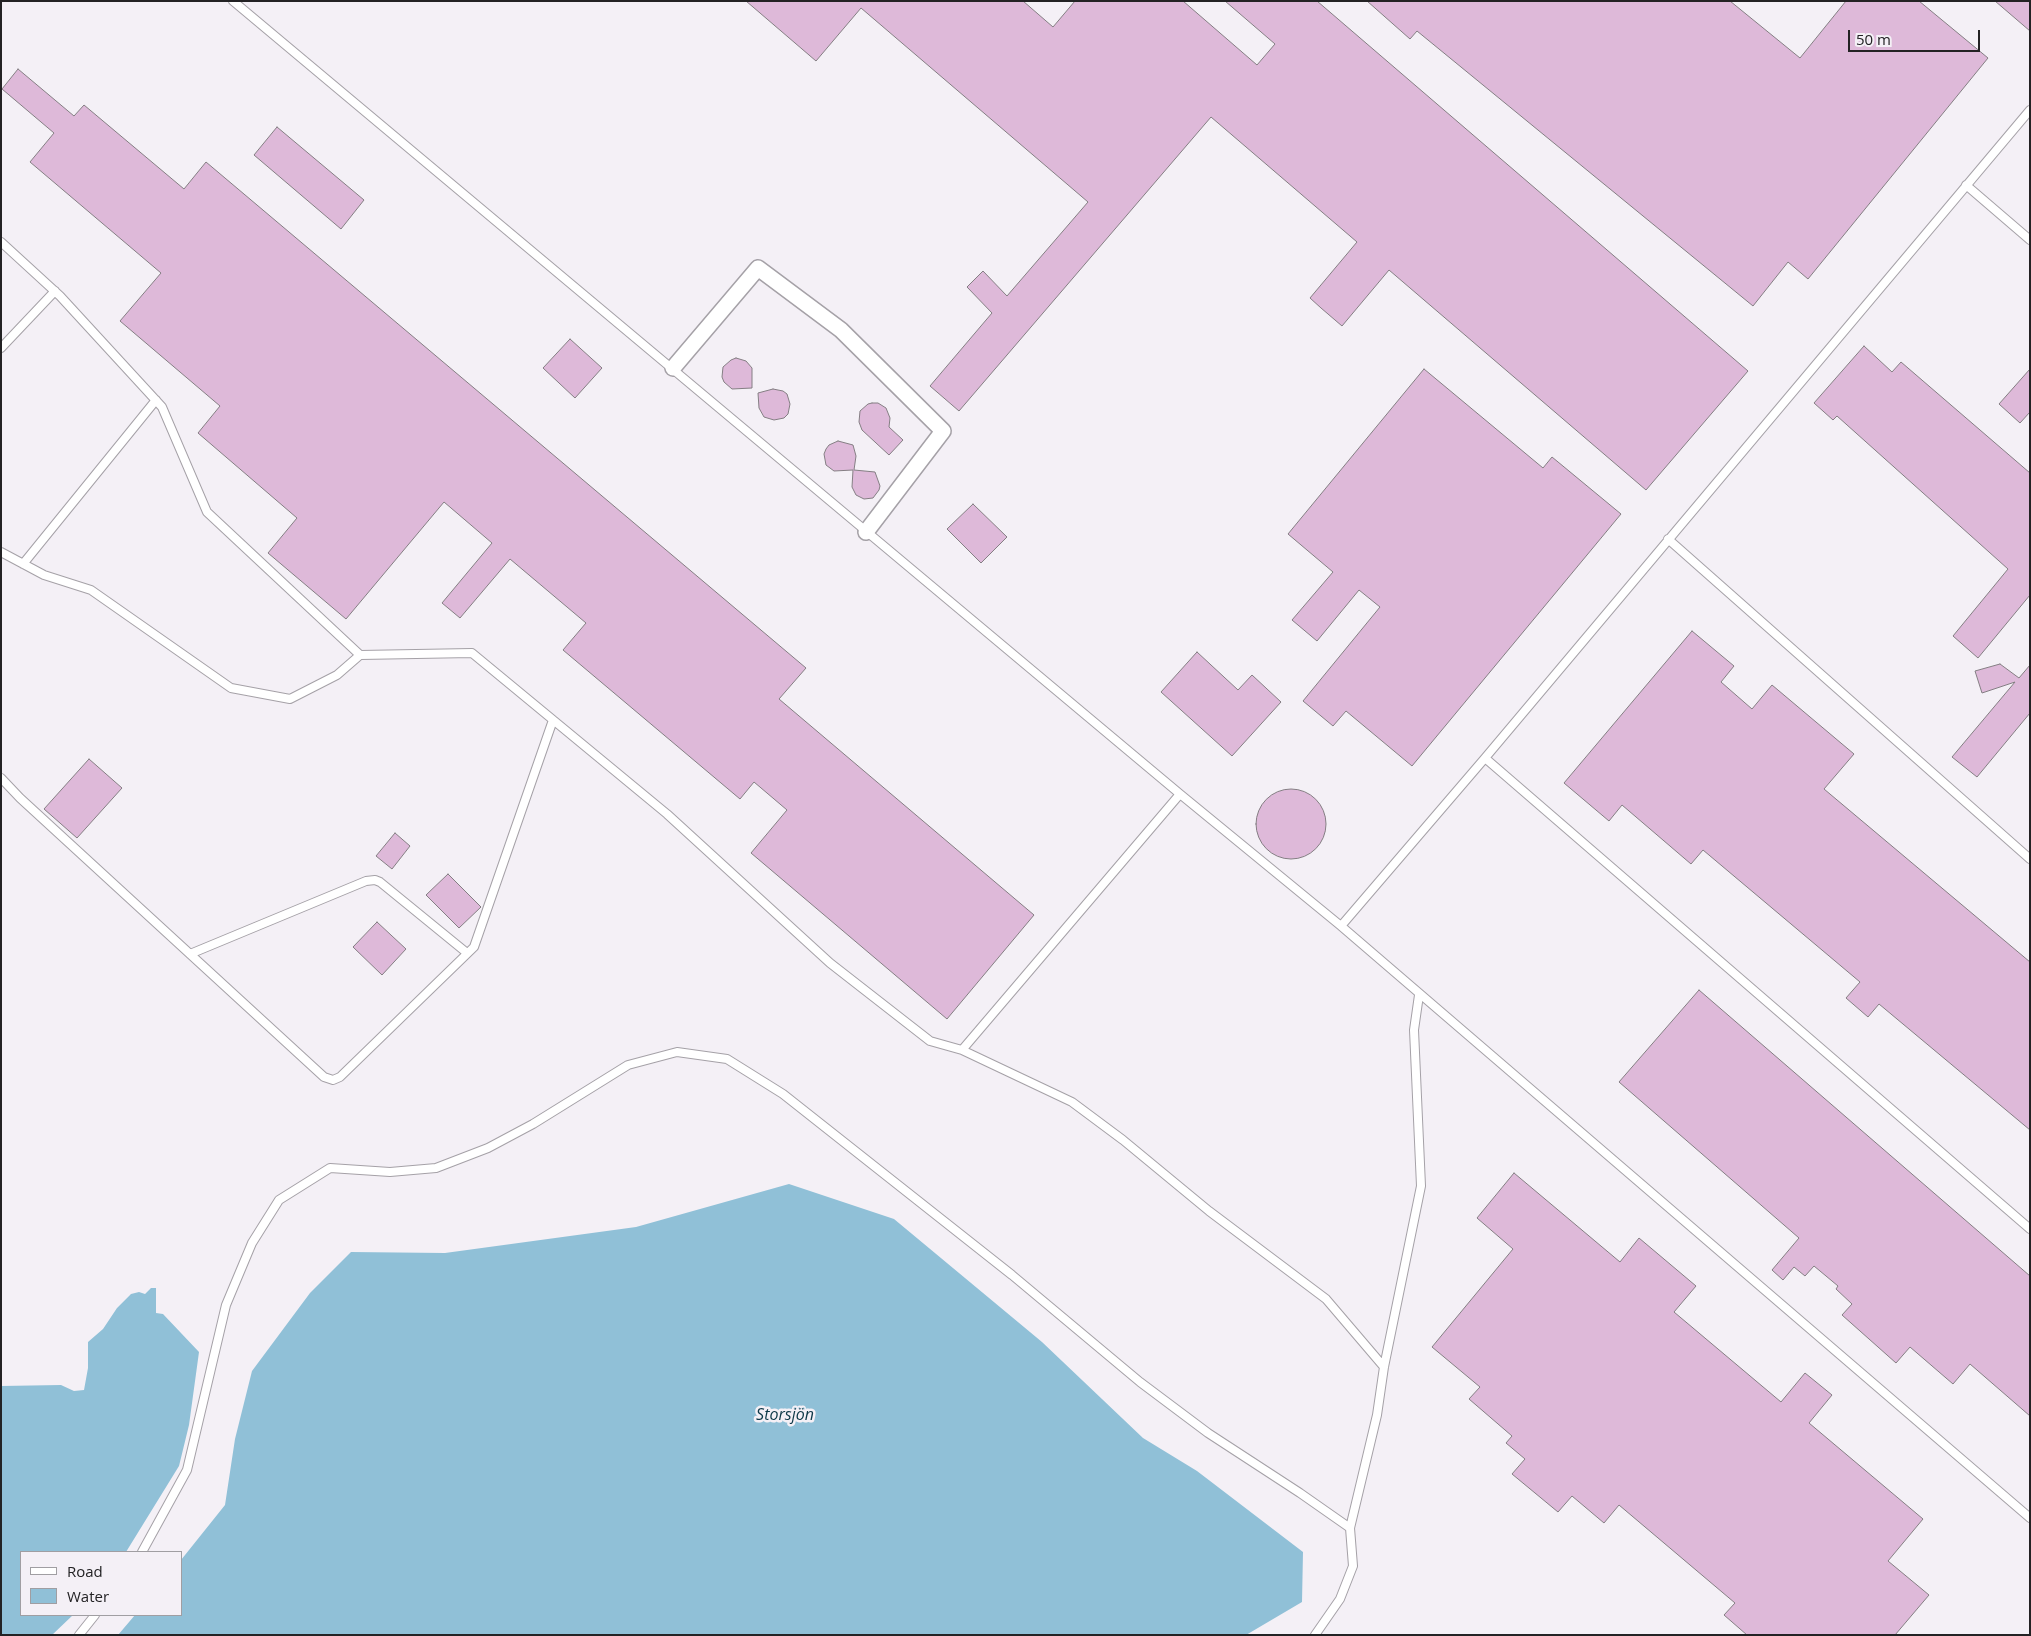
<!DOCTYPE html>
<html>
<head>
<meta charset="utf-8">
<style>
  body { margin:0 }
  #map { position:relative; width:2031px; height:1636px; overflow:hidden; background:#f4f0f6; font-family:"Open Sans",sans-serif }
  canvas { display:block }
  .frame { position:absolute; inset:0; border:2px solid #232224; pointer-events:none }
  .legend { position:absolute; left:20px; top:1551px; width:162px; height:65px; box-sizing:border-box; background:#f4f0f6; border:1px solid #a09ea2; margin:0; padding:6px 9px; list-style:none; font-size:15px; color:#232224 }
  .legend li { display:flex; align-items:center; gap:10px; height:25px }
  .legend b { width:25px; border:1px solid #a09ea2 }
  .scale { position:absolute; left:1848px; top:30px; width:132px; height:22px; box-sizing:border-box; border:2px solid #232224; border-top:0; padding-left:6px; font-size:15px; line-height:18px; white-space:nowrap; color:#232224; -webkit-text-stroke:4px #f4f0f6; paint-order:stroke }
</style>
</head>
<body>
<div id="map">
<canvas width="2031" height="1636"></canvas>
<div class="frame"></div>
<ul class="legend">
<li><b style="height:6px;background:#fff"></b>Road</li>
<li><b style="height:14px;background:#90c0d7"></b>Water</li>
</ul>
<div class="scale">50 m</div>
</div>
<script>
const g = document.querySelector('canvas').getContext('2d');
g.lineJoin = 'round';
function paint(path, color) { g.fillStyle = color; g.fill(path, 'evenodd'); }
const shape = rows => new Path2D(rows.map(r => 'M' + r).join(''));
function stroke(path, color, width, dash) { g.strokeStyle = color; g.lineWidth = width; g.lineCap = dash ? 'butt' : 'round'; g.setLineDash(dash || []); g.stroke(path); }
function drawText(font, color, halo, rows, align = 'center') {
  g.font = font + ' "Open Sans",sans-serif'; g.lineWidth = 5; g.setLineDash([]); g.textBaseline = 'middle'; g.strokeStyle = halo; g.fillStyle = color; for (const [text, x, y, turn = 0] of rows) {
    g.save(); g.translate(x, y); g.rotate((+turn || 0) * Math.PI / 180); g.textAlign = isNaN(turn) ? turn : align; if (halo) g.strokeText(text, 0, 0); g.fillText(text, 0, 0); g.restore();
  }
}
paint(shape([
  [789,1184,894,1219,1042,1342,1143,1438,1197,1471,1303,1552,1302,1602,1246,1635,118,1635,135,1615,181,1615,181,1560,225,1505,235,1439,252,1371,310,1293,351,1252,445,1253,636,1227],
  [151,1288,156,1288,156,1313,163,1314,199,1352,189,1425,179,1466,126,1552,21,1552,21,1615,73,1615,52,1635,1,1635,1,1386,61,1385,74,1391,84,1390,88,1368,88,1342,103,1329,117,1308,131,1294,139,1292,145,1294]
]), '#90c0d7');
const building = shape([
  [746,1,1023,1,1053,27,1075,1,1183,1,1257,65,1275,44,1225,1,1317,1,1748,371,1646,490,1389,270,1342,326,1321,308,1310,298,1357,242,1211,117,959,411,930,386,992,313,967,287,983,271,1007,296,1088,202,861,8,816,61,746,1],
  [1367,1,1730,1,1800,58,1846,1,1919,1,1988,58,1808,279,1788,262,1753,306,1417,31,1410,39,1367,1],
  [1995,1,2030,1,2030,31,1995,1],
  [18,69,74,116,84,105,184,189,206,162,806,668,779,699,1034,915,947,1019,751,853,787,810,754,782,740,799,563,650,586,623,510,559,460,618,442,603,492,543,444,502,346,619,268,553,297,518,198,433,220,406,120,321,161,273,30,162,54,133,2,89,18,69],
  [277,127,364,200,341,229,254,155,277,127],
  [570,339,602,368,575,398,543,368,570,339],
  [1864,346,1892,372,1901,362,2030,473,2030,595,1978,658,1953,636,2008,569,1837,416,1833,420,1814,403,1864,346],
  [736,358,746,361,752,368,752,388,732,389,724,382,722,377,723,367,731,360,736,358],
  [1424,369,1543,468,1552,457,1621,514,1412,766,1346,711,1333,726,1303,701,1380,607,1359,590,1317,641,1292,620,1333,572,1288,534,1424,369],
  [2030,369,2030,412,2020,423,1999,404,2030,369],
  [773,389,783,391,787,394,790,404,788,414,784,418,774,420,764,417,759,408,758,393,773,389],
  [872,403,878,403,886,408,890,418,889,427,903,440,889,455,862,430,859,422,860,411,868,404,872,403],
  [838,441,853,445,856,456,854,470,875,472,880,486,879,490,873,498,864,499,856,495,852,487,853,470,834,471,826,465,824,454,826,449,829,445,838,441],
  [973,504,1007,537,981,563,947,529,973,504],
  [1692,631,1734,666,1721,682,1752,709,1772,685,1854,754,1824,789,2030,962,2030,1130,1879,1004,1868,1017,1846,998,1860,982,1703,850,1691,864,1622,805,1609,821,1564,783,1692,631],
  [1197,652,1238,690,1252,675,1281,702,1232,756,1161,692,1197,652],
  [2000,664,2019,678,2030,665,2030,713,1977,777,1952,757,2015,682,1982,693,1975,671,2000,664],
  [89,759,122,788,77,838,44,809,89,759],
  '1256 824a35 35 0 1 1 70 0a35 35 0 1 1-70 0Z',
  [395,833,410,846,392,869,376,856,395,833],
  [448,874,481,907,459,928,426,895,448,874],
  [377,922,406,949,382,975,353,947,377,922],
  [1699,990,2030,1276,2030,1416,1970,1364,1953,1384,1910,1347,1896,1363,1842,1315,1852,1304,1836,1289,1838,1286,1814,1266,1805,1276,1794,1267,1783,1280,1772,1270,1799,1238,1619,1082,1699,990],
  [1514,1173,1620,1262,1639,1238,1696,1286,1674,1312,1781,1402,1805,1373,1832,1395,1809,1423,1923,1519,1888,1561,1929,1595,1895,1635,1747,1635,1724,1615,1735,1603,1619,1505,1604,1523,1572,1496,1558,1512,1512,1474,1525,1459,1506,1443,1512,1436,1469,1399,1480,1387,1432,1347,1513,1249,1477,1218,1514,1173]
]);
paint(building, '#deb9d9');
stroke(building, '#847e83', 1);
const lane = shape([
  [233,1,1180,794,1341,926,2030,1518],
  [1966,185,2030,240],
  [1,242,60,296,162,407,207,512,360,655,472,653,667,814,830,963,930,1041,962,1050,1180,794],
  [1,348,55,291],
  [1668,539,2030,859],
  [1,552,44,575,91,590,231,688,290,699,337,675,360,655],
  [23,564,156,400],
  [1485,758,2030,1229],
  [1,778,20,798,324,1077,333,1080,340,1077,474,947,553,720],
  [1341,926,1485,758,2030,110],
  [190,954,366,881,375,880,380,882,467,953],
  [962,1050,1072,1102,1123,1140,1209,1211,1326,1299,1384,1367],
  [142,1552,187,1470,226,1305,252,1243,279,1200,330,1168,390,1172,436,1168,488,1148,533,1124,628,1065,677,1052,727,1059,783,1094,1012,1275,1140,1382,1208,1433,1300,1493,1350,1528],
  [79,1635,95,1615],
  [1315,1635,1340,1599,1353,1566,1350,1528,1377,1415,1384,1367,1421,1186,1414,1030,1419,995]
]);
const street = shape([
  [673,368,758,268,841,330,943,431,866,532]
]);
stroke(lane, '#a5a1a7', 10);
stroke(street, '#a5a1a7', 18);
stroke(lane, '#fff', 8);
stroke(street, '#fff', 15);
drawText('italic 16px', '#0d3848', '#f4f0f6', [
  ["Storsjön",785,1415]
]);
</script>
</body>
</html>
